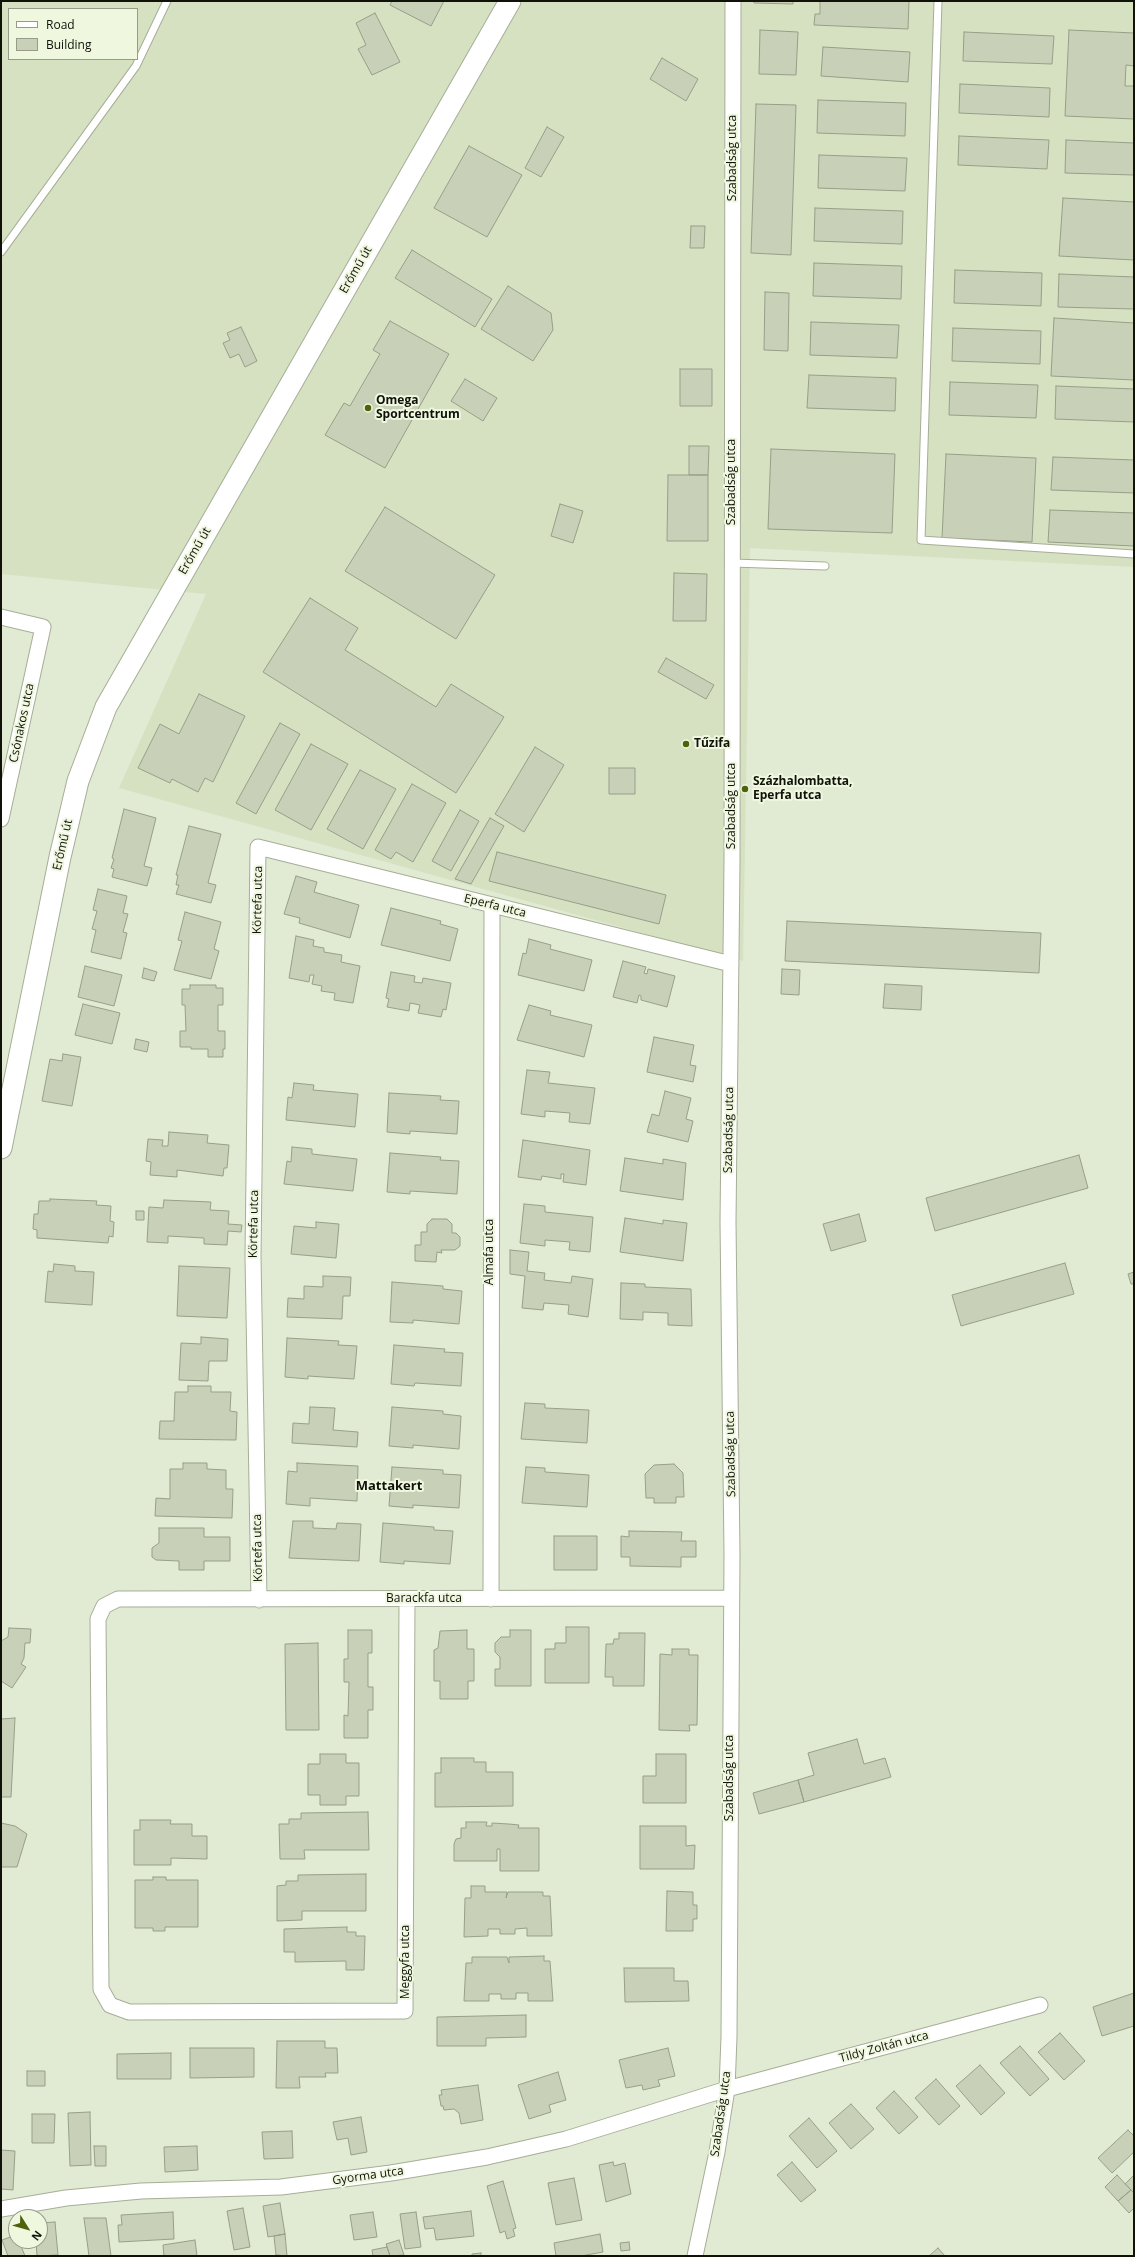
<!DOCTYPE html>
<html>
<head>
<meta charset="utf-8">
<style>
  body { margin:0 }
  #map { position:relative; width:1135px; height:2257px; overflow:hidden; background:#e1ead2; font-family:"Open Sans",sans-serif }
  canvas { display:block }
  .frame { position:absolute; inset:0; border:2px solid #10120a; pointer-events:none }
  .legend { position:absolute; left:8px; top:8px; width:130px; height:52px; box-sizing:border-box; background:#eff7df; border:1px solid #969b8a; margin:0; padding:5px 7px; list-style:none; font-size:12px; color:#10120a }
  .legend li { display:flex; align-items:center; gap:8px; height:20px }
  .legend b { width:20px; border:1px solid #969b8a }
  .north { position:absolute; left:8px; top:2209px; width:40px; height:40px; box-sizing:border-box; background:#eff7df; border:1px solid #969b8a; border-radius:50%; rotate:127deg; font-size:11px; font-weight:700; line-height:16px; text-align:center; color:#10120a }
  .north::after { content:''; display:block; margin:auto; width:14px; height:18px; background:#4e620b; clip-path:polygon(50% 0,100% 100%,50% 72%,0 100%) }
</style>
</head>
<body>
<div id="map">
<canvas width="1135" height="2257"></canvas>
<div class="frame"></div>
<ul class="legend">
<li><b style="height:5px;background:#fff"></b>Road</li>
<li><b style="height:11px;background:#c8d0b8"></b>Building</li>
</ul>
<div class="north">N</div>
</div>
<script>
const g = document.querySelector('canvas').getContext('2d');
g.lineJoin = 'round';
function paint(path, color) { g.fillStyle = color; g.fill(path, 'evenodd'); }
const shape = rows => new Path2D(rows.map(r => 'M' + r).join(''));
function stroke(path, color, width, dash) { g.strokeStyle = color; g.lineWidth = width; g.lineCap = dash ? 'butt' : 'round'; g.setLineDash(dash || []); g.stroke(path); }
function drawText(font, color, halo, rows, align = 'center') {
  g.font = font + ' "Open Sans",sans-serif'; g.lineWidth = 4; g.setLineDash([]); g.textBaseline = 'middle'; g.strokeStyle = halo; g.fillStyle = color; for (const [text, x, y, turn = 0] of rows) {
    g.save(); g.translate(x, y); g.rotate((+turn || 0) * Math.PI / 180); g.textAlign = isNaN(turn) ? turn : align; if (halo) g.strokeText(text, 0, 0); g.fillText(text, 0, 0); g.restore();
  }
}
paint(shape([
  [1,1,1134,1,1134,567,750,548,743,961,119,788,206,594,1,574],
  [9,9,137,9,137,59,9,59]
]), '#d6e1c2');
const building = shape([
  [392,1,444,1,431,26,390,5,392,1],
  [754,1,793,1,793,4,754,3,754,1],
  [820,1,909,1,908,29,814,25,815,14,820,14,820,1],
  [375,13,400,62,372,75,358,49,366,45,356,23,375,13],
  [760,30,798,32,796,75,759,74,760,30],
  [1069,30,1134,33,1134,66,1126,65,1125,86,1134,86,1134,119,1065,116,1069,30],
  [964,32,1054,36,1052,64,963,61,964,32],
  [823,47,910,52,908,82,821,76,823,47],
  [662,58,698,79,686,101,650,79,662,58],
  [960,84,1050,88,1049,117,959,113,960,84],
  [818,100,906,103,905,136,817,133,818,100],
  [756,104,796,105,791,255,751,253,756,104],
  [547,127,564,137,541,177,525,168,547,127],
  [959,136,1049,140,1047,169,958,165,959,136],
  [1066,140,1134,143,1134,175,1065,173,1066,140],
  [469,146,522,175,487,237,434,208,469,146],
  [819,155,907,158,905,191,818,188,819,155],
  [1063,198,1134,202,1134,260,1059,256,1063,198],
  [815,208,903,211,902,244,814,241,815,208],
  [691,226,705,226,704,248,690,248,691,226],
  [412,250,492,299,475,327,395,278,412,250],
  [814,263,902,266,901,299,813,296,814,263],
  [955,270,1042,273,1041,306,954,303,955,270],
  [1059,274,1134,277,1134,309,1058,307,1059,274],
  [508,286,551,313,553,330,533,361,481,329,508,286],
  [765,292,789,293,788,351,764,350,765,292],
  [1054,318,1134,323,1134,380,1051,376,1054,318],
  [390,321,449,354,385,468,325,435,344,403,350,406,380,354,373,350,390,321],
  [811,322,899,325,897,358,810,355,811,322],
  [241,327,257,361,245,367,239,354,230,358,223,343,230,340,227,333,241,327],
  [953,328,1041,331,1040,364,952,361,953,328],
  [680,369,712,369,712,406,680,406,680,369],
  [809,375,896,378,895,411,807,408,809,375],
  [465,379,497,398,483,421,451,401,465,379],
  [950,382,1038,385,1036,418,949,415,950,382],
  [1056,386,1134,389,1134,422,1055,419,1056,386],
  [689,446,709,446,708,475,689,475,689,446],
  [771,449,895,454,892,533,768,529,771,449],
  [946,454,1036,458,1032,542,942,538,946,454],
  [1053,457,1134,460,1134,493,1051,490,1053,457],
  [668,475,708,475,708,541,667,541,668,475],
  [560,504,583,511,573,543,551,536,560,504],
  [385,507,495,575,456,639,345,571,385,507],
  [1050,510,1134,513,1134,546,1048,542,1050,510],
  [674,573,707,574,706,621,673,621,674,573],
  [310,598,358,628,345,650,436,707,451,684,504,717,456,793,263,672,310,598],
  [666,658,714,685,706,699,658,672,666,658],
  [199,694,245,716,213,782,205,778,198,792,172,779,170,783,138,768,160,724,179,734,199,694],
  [280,723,300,734,256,814,236,803,280,723],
  [311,744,348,764,311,830,275,810,311,744],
  [535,747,564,765,524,832,495,814,535,747],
  [609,768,635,768,635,794,609,794,609,768],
  [360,770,396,789,363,849,327,829,360,770],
  [412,784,446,803,413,862,396,852,391,859,375,850,412,784],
  [124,809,156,818,144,866,152,868,147,886,112,877,114,869,111,868,114,859,112,858,124,809],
  [460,810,479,821,451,871,432,861,460,810],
  [490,818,504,826,471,884,455,879,490,818],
  [189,826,221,834,208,883,216,885,211,903,176,894,179,885,176,885,178,875,176,875,189,826],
  [497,852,666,895,659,924,489,881,497,852],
  [296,876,317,882,314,892,359,905,350,938,299,923,300,918,284,914,296,876],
  [98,889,127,896,123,913,128,914,123,932,127,933,121,959,91,952,96,930,92,929,97,911,93,910,98,889],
  [391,908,441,921,440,924,458,929,450,961,381,945,391,908],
  [185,912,221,922,214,949,219,951,211,979,174,970,182,941,178,940,185,912],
  [787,921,1041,933,1039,973,785,961,787,921],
  [296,936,314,940,313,946,324,948,324,952,342,955,341,962,360,966,353,1003,334,1000,335,993,321,991,322,986,312,984,314,975,310,975,309,982,289,978,296,936],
  [529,939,551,945,550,949,592,960,584,991,518,975,523,953,526,954,529,939],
  [623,961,646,967,644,973,647,974,648,969,675,976,667,1007,641,1000,641,996,639,995,637,1003,613,997,623,961],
  [85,966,122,975,114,1006,78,997,85,966],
  [144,968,157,972,154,981,142,978,144,968],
  [782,969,800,970,799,995,781,994,782,969],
  [391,972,415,976,414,982,422,983,423,978,451,983,446,1010,443,1009,441,1017,418,1013,420,1005,410,1003,409,1011,387,1007,389,999,386,998,391,972],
  [885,984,922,986,921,1010,883,1008,885,984],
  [190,985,216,985,216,988,223,988,223,1005,218,1005,218,1031,225,1031,225,1049,223,1049,223,1057,208,1057,208,1049,191,1049,191,1047,180,1047,180,1031,186,1031,185,1005,182,1005,182,989,190,989,190,985],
  [83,1004,120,1013,112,1044,75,1035,83,1004],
  [529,1005,551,1011,550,1015,592,1025,584,1057,517,1040,529,1005],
  [654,1037,694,1045,690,1065,696,1066,693,1082,647,1072,654,1037],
  [136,1039,149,1042,147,1052,134,1049,136,1039],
  [63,1054,81,1057,72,1106,42,1101,50,1059,62,1061,63,1054],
  [527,1070,550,1072,548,1083,595,1088,590,1124,569,1122,570,1113,545,1111,545,1117,521,1114,527,1070],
  [294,1083,314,1085,313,1090,358,1094,355,1127,286,1120,288,1097,292,1098,294,1083],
  [665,1091,691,1098,686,1119,693,1121,688,1142,647,1132,652,1114,659,1116,665,1091],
  [389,1093,441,1096,440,1100,459,1101,457,1134,410,1131,410,1134,387,1132,389,1093],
  [169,1132,208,1135,207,1143,229,1145,227,1168,224,1168,223,1176,177,1170,177,1177,150,1175,151,1162,146,1161,148,1139,163,1140,162,1146,168,1146,169,1132],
  [523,1140,590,1150,586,1185,563,1182,564,1174,561,1174,561,1179,542,1176,541,1180,518,1177,523,1140],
  [292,1147,312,1149,312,1154,357,1159,353,1191,284,1184,287,1161,291,1162,292,1147],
  [390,1153,441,1157,440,1160,459,1161,457,1194,410,1191,410,1194,387,1192,390,1153],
  [1079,1155,1088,1188,935,1231,926,1198,1079,1155],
  [625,1158,663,1164,663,1159,686,1163,683,1200,620,1191,625,1158],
  [50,1199,97,1201,96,1205,111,1206,110,1221,114,1222,113,1237,109,1236,108,1243,37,1238,37,1230,33,1229,34,1214,38,1214,39,1201,50,1201,50,1199],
  [164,1200,211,1202,210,1210,229,1211,228,1224,242,1225,241,1232,228,1231,227,1245,204,1244,204,1238,168,1236,168,1243,147,1242,149,1207,163,1208,164,1200],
  [524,1204,545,1206,545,1212,593,1217,590,1252,569,1250,570,1242,545,1240,545,1246,520,1243,524,1204],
  [136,1211,144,1211,144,1220,136,1220,136,1211],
  [859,1214,866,1241,831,1251,823,1224,859,1214],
  [625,1218,663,1224,663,1220,687,1223,683,1261,620,1252,625,1218],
  [432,1219,447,1219,452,1224,452,1233,456,1233,460,1237,460,1246,455,1250,441,1250,442,1253,437,1252,436,1262,415,1261,415,1245,421,1245,421,1232,427,1232,427,1224,432,1219],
  [316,1222,339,1224,336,1258,291,1254,294,1226,316,1228,316,1222],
  [510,1250,529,1252,527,1271,545,1273,544,1280,571,1283,572,1276,593,1279,588,1317,568,1314,569,1305,544,1303,543,1310,522,1308,525,1276,510,1274,510,1250],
  [1065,1263,1074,1294,961,1326,952,1295,1065,1263],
  [54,1264,75,1266,75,1271,94,1272,92,1305,45,1302,48,1271,53,1272,54,1264],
  [179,1266,230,1268,227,1318,177,1316,179,1266],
  [1134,1272,1134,1284,1131,1284,1128,1274,1134,1272],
  [323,1276,351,1277,350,1296,343,1296,342,1319,287,1317,288,1298,304,1299,304,1286,323,1287,323,1276],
  [392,1282,443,1286,443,1289,462,1291,459,1324,413,1320,413,1323,390,1322,392,1282],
  [621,1283,645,1284,645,1287,691,1289,692,1326,668,1325,668,1313,643,1312,643,1320,620,1319,621,1283],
  [201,1337,228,1339,227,1361,209,1361,208,1381,179,1380,181,1343,201,1344,201,1337],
  [287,1338,339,1341,338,1345,357,1346,354,1379,308,1376,308,1379,285,1377,287,1338],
  [394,1345,445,1349,444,1352,463,1353,461,1386,415,1383,414,1386,391,1384,394,1345],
  [188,1386,211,1386,211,1392,231,1392,230,1411,237,1412,236,1440,159,1439,160,1421,174,1421,175,1392,188,1392,188,1386],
  [525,1403,545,1404,545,1408,589,1410,587,1443,521,1439,525,1403],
  [310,1407,335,1408,333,1430,358,1432,357,1447,292,1443,293,1423,309,1424,310,1407],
  [392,1407,443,1411,443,1414,461,1416,459,1449,413,1445,413,1448,389,1446,392,1407],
  [183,1463,207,1463,207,1469,226,1470,226,1489,233,1489,232,1518,155,1516,156,1498,170,1499,170,1469,183,1469,183,1463],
  [297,1463,358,1466,357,1501,310,1498,310,1506,286,1504,288,1471,297,1472,297,1463],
  [674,1464,683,1473,684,1497,676,1497,676,1503,654,1503,654,1498,646,1498,645,1474,654,1465,674,1464],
  [392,1467,443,1470,443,1474,461,1475,459,1508,413,1505,413,1508,389,1506,392,1467],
  [526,1467,545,1468,545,1472,589,1475,587,1507,522,1503,526,1467],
  [293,1521,313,1521,313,1528,336,1529,337,1523,361,1524,359,1561,289,1558,293,1521],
  [383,1523,434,1527,434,1530,453,1531,450,1564,404,1561,404,1564,380,1562,383,1523],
  [159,1528,204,1528,204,1537,230,1537,230,1561,204,1561,204,1570,179,1570,179,1561,156,1560,152,1557,152,1548,159,1543,159,1528],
  [629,1531,682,1532,681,1541,696,1541,696,1557,681,1557,681,1567,630,1566,630,1557,621,1557,621,1536,629,1537,629,1531],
  [554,1536,597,1536,597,1570,554,1570,554,1536],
  [566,1627,589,1627,589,1683,545,1683,545,1649,555,1649,555,1643,566,1643,566,1627],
  [9,1628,31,1629,30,1643,25,1643,24,1658,21,1664,26,1667,12,1688,1,1681,1,1641,8,1637,9,1628],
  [348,1630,372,1630,372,1653,368,1653,368,1687,373,1687,373,1710,368,1710,368,1738,344,1738,344,1715,348,1716,349,1682,344,1682,344,1659,348,1659,348,1630],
  [467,1630,467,1649,474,1649,474,1681,468,1681,468,1699,440,1699,440,1681,434,1681,434,1650,438,1648,440,1631,467,1630],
  [510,1630,531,1630,531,1686,495,1686,495,1669,500,1669,500,1657,495,1652,495,1643,501,1637,510,1637,510,1630],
  [619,1633,645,1633,644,1686,613,1686,613,1677,605,1677,606,1644,613,1644,614,1639,619,1639,619,1633],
  [318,1643,319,1730,286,1730,285,1644,318,1643],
  [672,1649,689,1649,689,1655,698,1655,697,1725,689,1725,690,1731,659,1730,660,1654,672,1655,672,1649],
  [15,1718,11,1797,1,1797,1,1719,15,1718],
  [857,1739,864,1764,885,1758,891,1777,804,1802,798,1780,814,1775,808,1753,857,1739],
  [320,1754,346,1754,346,1763,359,1763,359,1796,346,1796,346,1805,320,1805,320,1795,308,1795,308,1764,320,1764,320,1754],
  [656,1754,686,1754,686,1803,643,1803,643,1776,656,1776,656,1754],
  [441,1758,474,1758,474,1762,486,1762,486,1772,513,1772,513,1806,435,1807,435,1773,441,1773,441,1758],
  [798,1780,804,1802,759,1814,753,1793,798,1780],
  [368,1812,369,1850,304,1850,305,1859,280,1859,279,1824,289,1824,289,1819,301,1819,301,1813,368,1812],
  [140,1820,171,1820,170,1824,192,1824,192,1836,207,1836,207,1859,171,1858,171,1865,134,1865,134,1830,140,1830,140,1820],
  [466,1822,487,1822,486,1826,492,1826,492,1823,509,1824,519,1825,518,1828,539,1828,539,1871,500,1871,500,1849,497,1849,497,1861,454,1861,454,1844,456,1839,461,1838,461,1828,466,1828,466,1822],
  [1,1823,15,1826,27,1834,17,1867,1,1867,1,1823],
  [640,1826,686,1826,686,1846,695,1845,694,1869,640,1869,640,1826],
  [366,1874,366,1911,302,1911,302,1920,277,1921,277,1886,286,1885,286,1881,298,1881,298,1875,366,1874],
  [153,1877,166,1877,166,1880,198,1880,198,1927,165,1927,165,1931,153,1931,153,1928,135,1928,135,1880,153,1880,153,1877],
  [471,1886,485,1886,485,1892,507,1892,506,1898,508,1892,543,1892,543,1896,550,1896,552,1936,527,1936,527,1928,515,1929,515,1934,500,1934,500,1929,488,1929,488,1936,464,1937,465,1898,471,1898,471,1886],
  [667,1891,693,1892,693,1905,697,1905,697,1919,693,1919,693,1931,666,1931,667,1891],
  [347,1927,347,1932,356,1932,356,1936,365,1936,364,1970,346,1970,346,1961,295,1962,295,1952,284,1952,284,1929,347,1927],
  [544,1956,544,1961,550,1961,553,2001,528,2001,528,1993,516,1993,516,1999,501,1999,501,1994,489,1994,489,2001,464,2001,466,1963,472,1963,472,1957,507,1957,509,1963,509,1957,544,1956],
  [624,1968,674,1968,674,1981,688,1981,689,2001,625,2002,624,1968],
  [1134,1993,1134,2026,1102,2036,1093,2007,1134,1993],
  [526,2015,526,2037,486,2038,486,2046,437,2046,437,2017,526,2015],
  [1060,2033,1085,2061,1064,2080,1038,2052,1060,2033],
  [277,2041,325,2041,325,2048,337,2048,338,2073,325,2073,326,2077,299,2077,300,2088,276,2088,277,2041],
  [1020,2046,1049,2079,1030,2096,1000,2063,1020,2046],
  [190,2048,254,2048,254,2077,190,2078,190,2048],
  [668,2048,675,2076,658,2080,660,2086,643,2090,642,2085,626,2088,619,2060,668,2048],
  [171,2053,171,2079,117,2079,117,2054,171,2053],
  [980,2065,1005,2093,981,2115,956,2086,980,2065],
  [27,2071,45,2071,45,2086,27,2086,27,2071],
  [558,2072,566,2100,549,2105,551,2112,529,2119,518,2085,558,2072],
  [936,2079,960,2106,939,2125,915,2098,936,2079],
  [478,2085,483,2120,461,2124,459,2113,454,2109,444,2110,443,2106,441,2106,439,2095,442,2095,441,2090,478,2085],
  [894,2091,918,2117,899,2134,876,2108,894,2091],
  [851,2104,874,2129,851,2149,829,2123,851,2104],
  [90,2112,91,2165,70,2166,68,2113,90,2112],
  [32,2114,55,2114,54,2143,32,2143,32,2114],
  [361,2117,367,2152,351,2155,348,2138,337,2140,333,2122,361,2117],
  [809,2118,837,2151,817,2168,789,2136,809,2118],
  [1128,2130,1134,2136,1134,2152,1112,2173,1098,2158,1128,2130],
  [292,2131,293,2158,264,2159,262,2132,292,2131],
  [94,2146,106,2146,106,2166,95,2166,94,2146],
  [197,2146,198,2170,165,2172,164,2147,197,2146],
  [1,2150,15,2151,13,2190,1,2189,1,2150],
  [613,2162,614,2166,625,2163,631,2194,606,2202,599,2165,613,2162],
  [792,2162,816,2190,801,2202,777,2175,792,2162],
  [1117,2175,1131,2190,1118,2201,1105,2187,1117,2175],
  [1134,2175,1134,2193,1125,2184,1134,2175],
  [574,2178,582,2220,556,2225,548,2183,574,2178],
  [503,2181,516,2228,513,2229,515,2236,507,2239,505,2231,500,2233,487,2186,503,2181],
  [1131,2190,1134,2193,1134,2208,1129,2213,1118,2201,1131,2190],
  [280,2203,285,2234,268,2237,263,2206,280,2203],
  [243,2208,250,2247,234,2250,227,2211,243,2208],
  [471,2211,474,2236,436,2240,434,2228,425,2229,423,2217,471,2211],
  [173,2212,174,2239,119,2242,118,2225,122,2225,121,2215,173,2212],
  [373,2212,377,2237,354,2240,350,2215,373,2212],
  [416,2212,421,2247,405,2249,400,2214,416,2212],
  [84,2218,106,2218,111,2256,89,2256,84,2218],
  [55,2222,58,2255,37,2256,36,2241,40,2241,40,2223,55,2222],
  [285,2234,287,2256,276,2255,274,2236,285,2234],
  [600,2234,603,2252,581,2256,556,2256,554,2243,600,2234],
  [16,2235,16,2241,19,2241,25,2256,8,2256,2,2240,16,2235],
  [195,2240,197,2256,164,2256,163,2245,195,2240],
  [399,2240,404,2255,390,2256,386,2244,399,2240],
  [629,2242,630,2250,621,2251,620,2243,629,2242],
  [387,2247,390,2256,373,2256,372,2250,387,2247],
  [938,2248,945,2256,929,2256,938,2248],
  [481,2253,481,2256,472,2256,472,2254,481,2253]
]);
paint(building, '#c8d0b8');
stroke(building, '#989f89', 1);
const lane = shape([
  [938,1,921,540,1134,554],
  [1,252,136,66,167,1],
  [732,563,825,566]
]);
const street = shape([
  [1,617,43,627,1,819],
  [407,1599,405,2011,129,2012,110,2005,101,1989,98,1619,104,1606,118,1599,731,1598],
  [491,1599,492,906],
  [259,1600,253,1256,258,847,731,964],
  [1,2209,66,2198,141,2191,281,2187,391,2173,487,2157,566,2139,727,2089,1040,2005],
  [695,2256,717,2152,727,2089,729,2037,732,1554,728,1222,732,863,733,1]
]);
const secondary = shape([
  [1,1148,60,857,78,781,106,707,510,1]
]);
stroke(lane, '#a6ae97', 9);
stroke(street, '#a6ae97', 17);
stroke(secondary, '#a6ae97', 23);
stroke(lane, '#fff', 7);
stroke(street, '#fff', 15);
stroke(secondary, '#fff', 21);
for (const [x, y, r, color] of [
  [368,408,4,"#4e620b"],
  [686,744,4,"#4e620b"],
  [745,789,4,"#4e620b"]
]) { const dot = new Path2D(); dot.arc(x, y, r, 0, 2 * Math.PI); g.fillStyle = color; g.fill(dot); stroke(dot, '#eff7df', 1.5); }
drawText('12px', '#10120a', '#eff7df', [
  ["Szabadság utca",733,158,-90],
  ["Erőmű út",356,270,-60],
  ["Szabadság utca",732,482,-90],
  ["Erőmű út",195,551,-60],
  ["Csónakos utca",22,723,-78],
  ["Szabadság utca",732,806,-90],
  ["Erőmű út",63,845,-77],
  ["Körtefa utca",258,900,-89],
  ["Eperfa utca",495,906,14],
  ["Szabadság utca",729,1130,-89],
  ["Körtefa utca",254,1224,-89],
  ["Almafa utca",490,1252,-90],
  ["Szabadság utca",731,1454,-91],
  ["Körtefa utca",258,1548,-91],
  ["Barackfa utca",424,1599],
  ["Szabadság utca",730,1778,-90],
  ["Meggyfa utca",406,1962,-90],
  ["Tildy Zoltán utca",884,2047,-15],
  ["Szabadság utca",721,2114,-82],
  ["Gyorma utca",368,2176,-8]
]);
drawText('bold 12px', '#10120a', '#eff7df', [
  ["Omega",376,401],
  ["Sportcentrum",376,415],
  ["Tűzifa",694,744],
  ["Százhalombatta,",753,782],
  ["Eperfa utca",753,796]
], 'left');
drawText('bold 13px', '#10120a', '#eff7df', [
  ["Mattakert",389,1486]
]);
</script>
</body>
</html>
